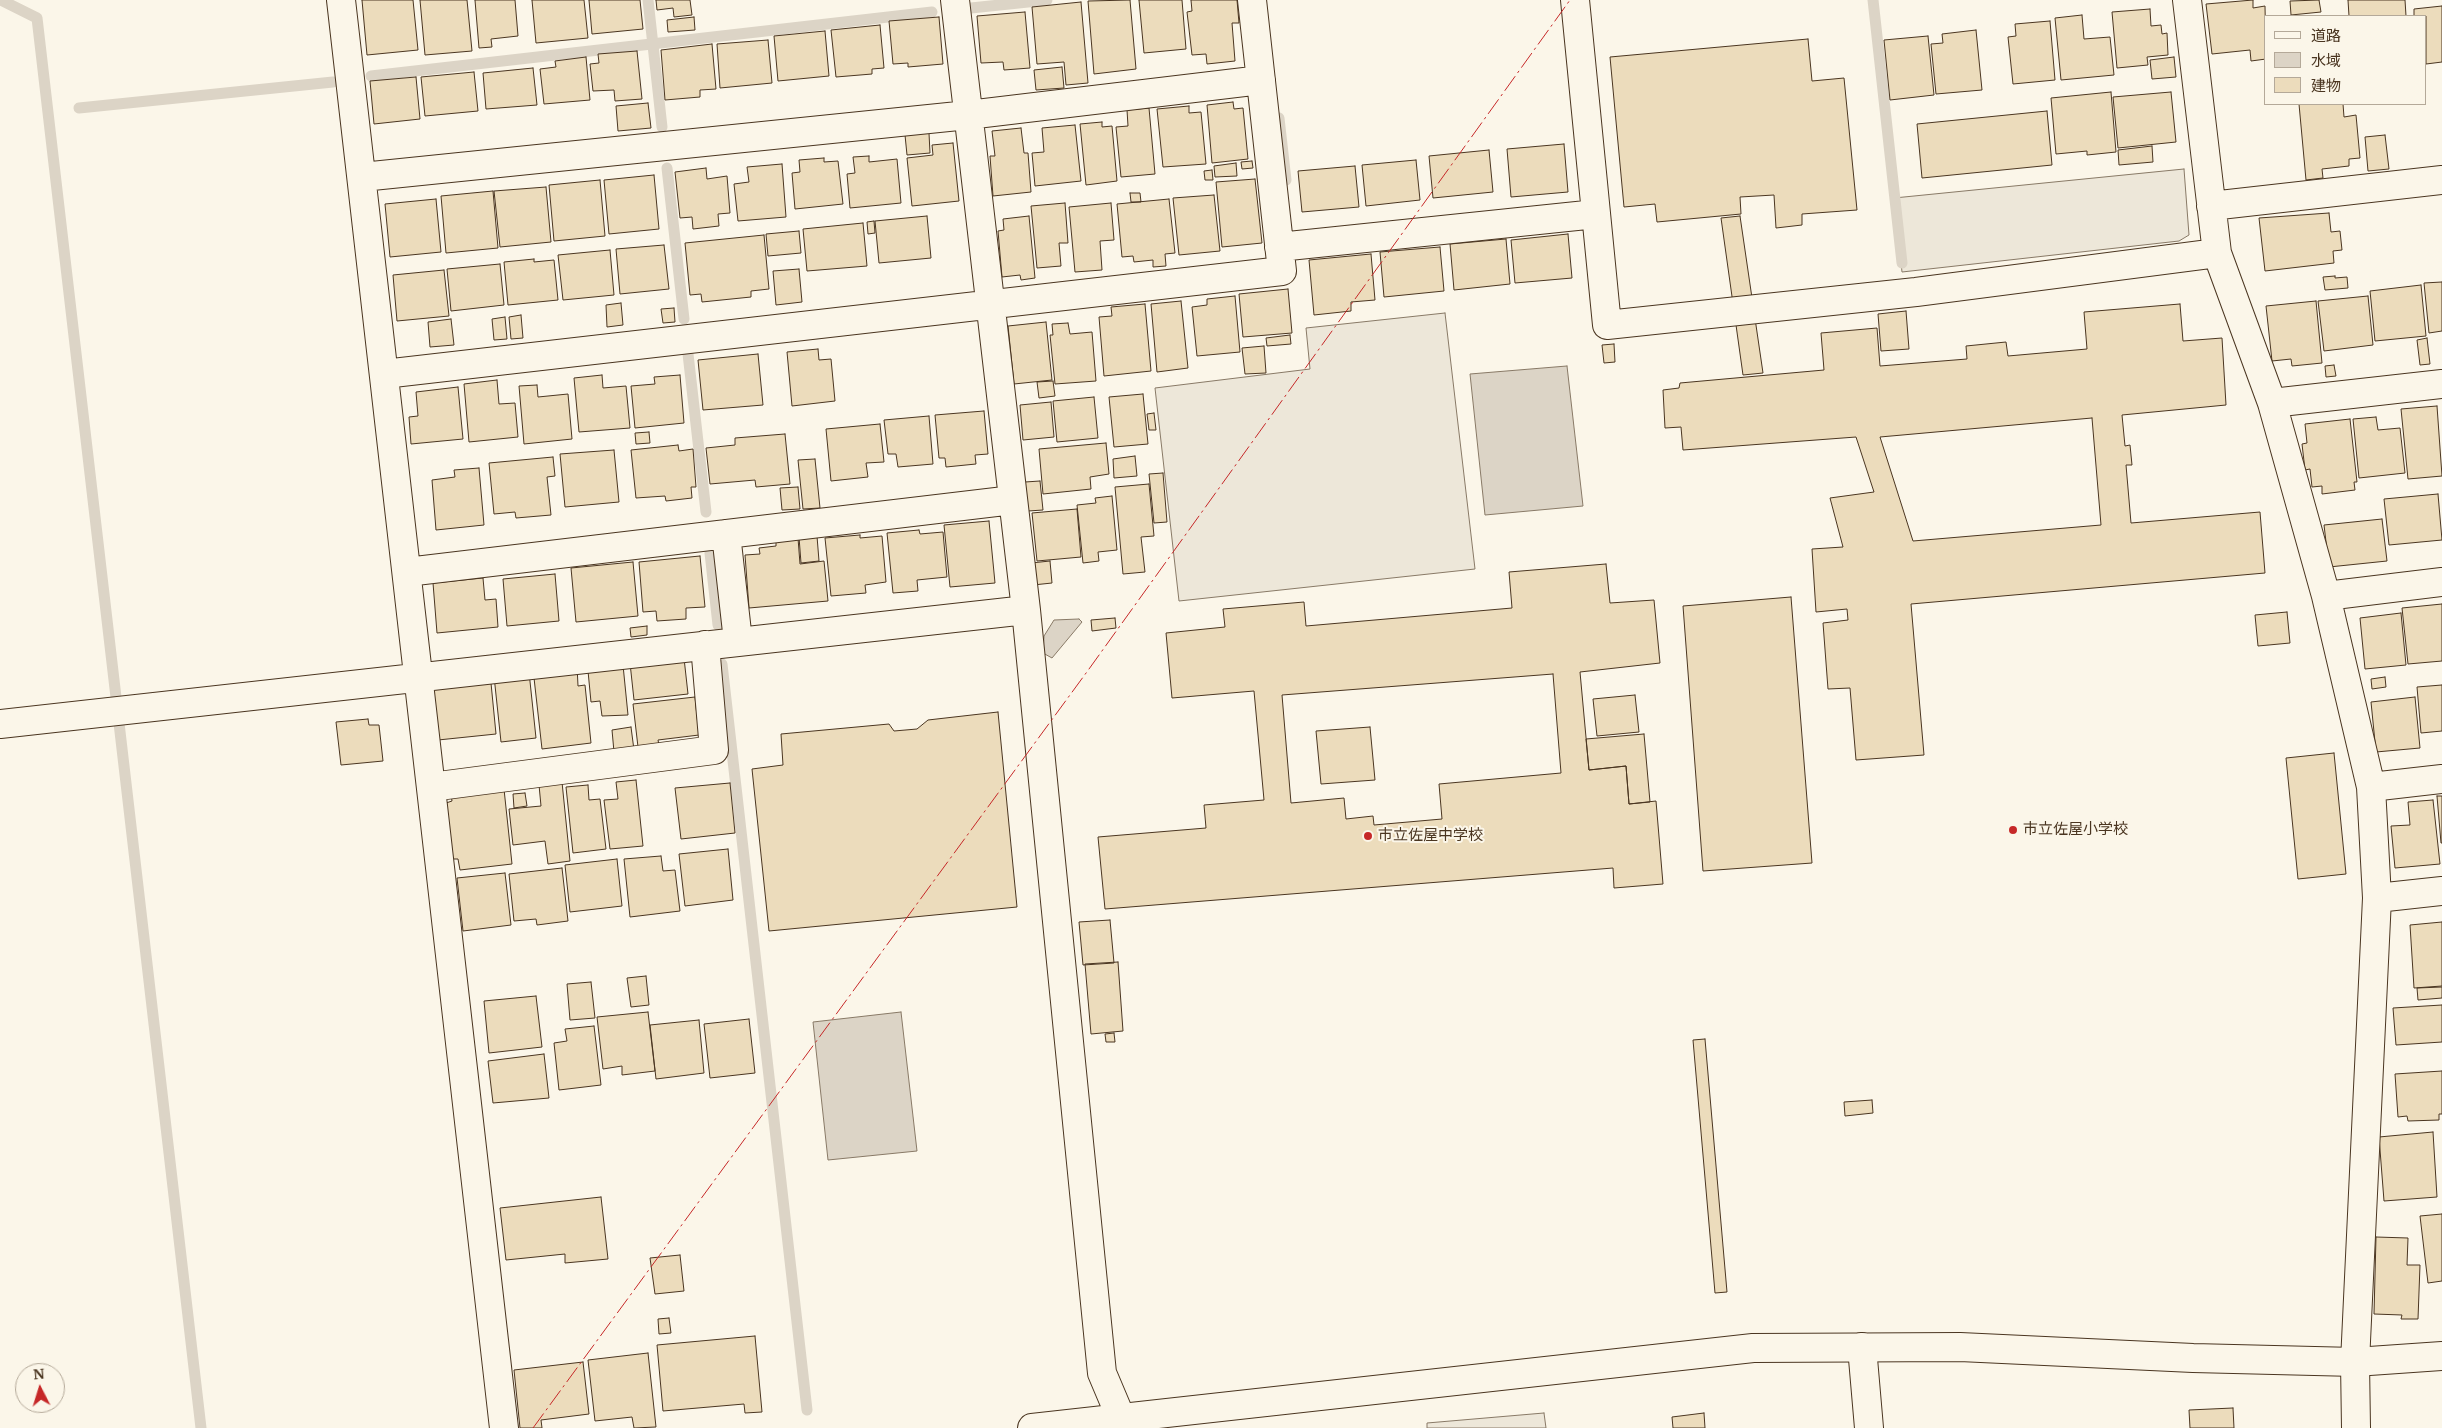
<!DOCTYPE html>
<html>
<head>
<meta charset="utf-8">
<style>
  body { margin:0 }
  #map { position:relative; width:2442px; height:1428px; overflow:hidden; background:#fbf6e9; font-family:Merriweather,"Noto Sans JP",serif }
  canvas { display:block }
  .legend { position:absolute; left:2264px; top:15px; width:162px; height:90px; box-sizing:border-box; background:#fbf6e9; border:1px solid #b4a999; margin:0; padding:6px 9px; list-style:none; font-size:15px; color:#4a3520 }
  .legend li { display:flex; align-items:center; gap:10px; height:25px }
  .legend b { width:25px; border:1px solid #b4a999 }
  .north { position:absolute; left:15px; top:1363px; width:50px; height:50px; box-sizing:border-box; background:#fbf6e9; border:1px solid #b4a999; border-radius:50%; rotate:355deg; font-size:14px; font-weight:700; line-height:20px; text-align:center; color:#4a3520 }
  .north::after { content:''; display:block; margin:auto; width:18px; height:22px; background:#c62828; clip-path:polygon(50% 0,100% 100%,50% 72%,0 100%) }
</style>
</head>
<body>
<div id="map">
<canvas width="2442" height="1428"></canvas>
<ul class="legend">
<li><b style="height:6px;background:#fbf6e9"></b>道路</li>
<li><b style="height:14px;background:#dcd4c6"></b>水域</li>
<li><b style="height:14px;background:#ecdcbc"></b>建物</li>
</ul>
<div class="north">N</div>
</div>
<script>
const g = document.querySelector('canvas').getContext('2d');
g.lineJoin = 'round';
function paint(path, color) { g.fillStyle = color; g.fill(path, 'evenodd'); }
const shape = rows => new Path2D(rows.map(r => 'M' + r).join(''));
function stroke(path, color, width, dash) { g.strokeStyle = color; g.lineWidth = width; g.lineCap = dash ? 'butt' : 'round'; g.setLineDash(dash || []); g.stroke(path); }
function drawText(font, color, halo, rows, align = 'center') {
  g.font = font + ' Merriweather,"Noto Sans JP",serif'; g.lineWidth = 4; g.setLineDash([]); g.textBaseline = 'middle'; g.strokeStyle = halo; g.fillStyle = color; for (const [text, x, y, turn = 0] of rows) {
    g.save(); g.translate(x, y); g.rotate((+turn || 0) * Math.PI / 180); g.textAlign = isNaN(turn) ? turn : align; if (halo) g.strokeText(text, 0, 0); g.fillText(text, 0, 0); g.restore();
  }
}
const parking = shape([
  [2184,169,2189,235,2179,241,1902,272,1894,198,2184,169],
  [1445,313,1475,569,1179,601,1155,388,1310,369,1306,328,1445,313],
  [1544,1413,1546,1428,1427,1428,1427,1423,1544,1413]
]);
paint(parking, '#ede7d9');
stroke(parking, '#887966', 1);
const water = shape([
  [1567,366,1583,506,1485,515,1470,374,1567,366],
  [1079,619,1082,622,1052,658,1043,653,1044,636,1054,620,1079,619],
  [901,1012,917,1151,828,1160,813,1022,901,1012]
]);
paint(water, '#dcd4c6');
stroke(water, '#887966', 1);
stroke(shape([
  [1,0,37,18,201,1428],
  [648,0,662,127],
  [1873,0,1902,263],
  [971,8,1047,0],
  [371,76,932,12],
  [79,108,333,82],
  [1279,118,1286,180],
  [667,168,684,319],
  [688,354,706,512],
  [710,553,718,625],
  [722,664,807,1410]
]), '#dcd4c6', 11);
const building = shape([
  [362,0,413,0,418,50,367,55,362,0],
  [420,0,467,0,472,51,425,55,420,0],
  [475,0,515,0,518,36,491,39,492,47,479,48,475,0],
  [532,0,584,0,588,38,536,43,532,0],
  [589,0,640,0,643,29,592,34,589,0],
  [656,0,690,0,692,15,674,17,673,8,657,10,656,0],
  [1130,0,1136,69,1094,74,1088,1,1130,0],
  [1139,0,1182,0,1186,49,1144,53,1139,0],
  [1191,0,1237,0,1239,23,1232,23,1235,61,1207,64,1206,54,1192,55,1187,12,1192,11,1191,0],
  [2253,0,2253,8,2265,6,2266,59,2251,61,2250,50,2212,54,2206,4,2253,0],
  [2319,0,2321,12,2291,15,2290,1,2319,0],
  [2348,0,2405,0,2406,16,2349,16,2348,0],
  [1081,2,1088,83,1066,85,1064,62,1037,64,1032,7,1081,2],
  [2442,6,2442,62,2426,64,2426,16,2414,16,2414,9,2442,6],
  [2150,9,2151,26,2161,25,2162,34,2167,33,2168,55,2147,57,2148,65,2117,68,2112,12,2150,9],
  [1025,12,1030,68,1004,70,1003,62,981,63,977,16,1025,12],
  [2082,15,2084,39,2110,37,2114,75,2061,80,2055,18,2082,15],
  [694,17,695,30,668,32,667,20,694,17],
  [939,17,943,64,908,67,908,63,893,64,889,21,939,17],
  [2050,21,2055,80,2013,84,2008,37,2016,36,2015,24,2050,21],
  [880,25,884,68,872,69,872,74,836,77,831,30,880,25],
  [1976,30,1982,90,1936,94,1931,44,1943,43,1942,34,1976,30],
  [825,31,829,76,778,81,774,36,825,31],
  [1928,36,1934,95,1890,100,1884,40,1928,36],
  [1808,39,1812,81,1844,78,1857,210,1802,214,1802,225,1776,228,1774,195,1740,197,1741,214,1657,222,1655,204,1624,207,1610,57,1808,39],
  [768,40,772,83,720,88,717,44,768,40],
  [712,44,716,89,700,90,700,97,665,100,661,50,712,44],
  [637,51,642,99,615,101,614,90,593,91,590,64,599,63,598,54,637,51],
  [586,57,590,100,544,104,540,69,556,67,555,61,586,57],
  [2174,57,2176,77,2152,79,2150,60,2174,57],
  [1062,67,1064,88,1036,90,1034,70,1062,67],
  [533,68,537,105,486,109,483,73,533,68],
  [474,72,478,111,425,116,421,77,474,72],
  [416,77,420,119,374,124,370,81,416,77],
  [2111,92,2116,152,2087,155,2087,151,2056,154,2051,98,2111,92],
  [2171,92,2176,142,2118,148,2113,97,2171,92],
  [1233,102,1234,109,1243,108,1248,159,1212,163,1207,105,1233,102],
  [648,103,651,128,618,131,616,106,648,103],
  [2299,104,2343,104,2344,117,2356,115,2360,158,2349,159,2349,166,2322,169,2323,178,2306,180,2299,104],
  [1189,106,1189,113,1201,112,1206,164,1163,167,1157,109,1189,106],
  [1149,108,1155,174,1121,177,1116,127,1128,126,1127,110,1149,108],
  [2047,111,2052,165,1922,178,1917,124,2047,111],
  [1102,122,1102,127,1112,126,1117,181,1086,185,1080,124,1102,122],
  [1075,125,1081,181,1035,186,1032,153,1044,152,1042,128,1075,125],
  [1021,128,1024,153,1028,153,1031,192,993,196,990,156,995,156,992,131,1021,128],
  [929,133,930,153,907,155,905,135,929,133],
  [2385,135,2389,169,2368,171,2365,137,2385,135],
  [953,143,959,201,912,206,907,158,933,155,932,145,953,143],
  [1564,144,1568,192,1511,197,1507,149,1564,144],
  [2152,146,2153,162,2119,165,2118,150,2152,146],
  [1489,150,1493,192,1433,198,1429,156,1489,150],
  [869,156,869,162,897,159,901,203,850,208,847,174,855,173,853,157,869,156],
  [824,158,824,162,838,161,843,204,795,209,792,173,800,172,799,160,824,158],
  [1416,160,1420,200,1366,206,1362,165,1416,160],
  [1252,161,1253,168,1242,169,1241,162,1252,161],
  [1236,163,1237,176,1215,177,1214,166,1236,163],
  [782,164,786,217,738,221,734,184,749,182,747,167,782,164],
  [1355,166,1359,207,1302,212,1298,171,1355,166],
  [706,168,707,179,727,176,730,213,718,214,719,226,693,229,692,217,680,218,675,172,706,168],
  [1212,170,1213,180,1205,180,1204,171,1212,170],
  [654,175,659,229,609,234,604,180,654,175],
  [1255,179,1262,243,1222,247,1216,182,1255,179],
  [600,180,605,236,554,241,549,185,600,180],
  [546,187,551,242,500,247,494,191,546,187],
  [493,191,498,248,446,253,441,196,493,191],
  [1130,193,1140,193,1141,202,1131,202,1130,193],
  [1214,195,1220,251,1179,255,1173,198,1214,195],
  [436,199,441,252,390,257,385,204,436,199],
  [1169,199,1175,253,1165,254,1166,266,1153,267,1153,260,1134,262,1133,256,1122,257,1117,204,1169,199],
  [1065,203,1068,243,1059,243,1061,266,1037,268,1031,206,1065,203],
  [1111,203,1114,240,1100,241,1102,270,1075,272,1069,207,1111,203],
  [2329,213,2331,232,2340,231,2342,250,2333,251,2334,263,2265,271,2259,218,2329,213],
  [927,216,931,258,879,263,875,221,927,216],
  [1029,216,1035,278,1021,280,1020,275,1002,277,998,231,1004,230,1003,219,1029,216],
  [1740,216,1763,373,1743,375,1721,218,1740,216],
  [874,221,875,233,868,234,867,222,874,221],
  [863,223,867,266,807,271,803,229,863,223],
  [799,231,801,253,768,256,766,234,799,231],
  [1568,234,1572,278,1515,283,1511,240,1568,234],
  [764,235,769,289,751,291,751,297,702,302,701,294,690,295,685,243,764,235],
  [1506,239,1510,284,1454,290,1450,244,1506,239],
  [664,245,669,289,620,294,616,249,664,245],
  [1440,247,1444,291,1384,297,1380,252,1440,247],
  [610,250,614,295,563,300,558,255,610,250],
  [1371,254,1375,300,1351,302,1351,311,1314,315,1309,260,1371,254],
  [534,259,534,262,554,260,558,300,508,305,504,262,534,259],
  [500,264,504,305,451,311,447,269,500,264],
  [799,269,802,302,776,305,773,271,799,269],
  [444,270,449,316,397,321,393,275,444,270],
  [2335,276,2335,278,2347,277,2348,288,2325,290,2323,277,2335,276],
  [2442,282,2442,331,2429,333,2424,283,2442,282],
  [2421,285,2426,336,2375,341,2370,291,2421,285],
  [1288,289,1292,333,1243,337,1239,294,1288,289],
  [1235,296,1240,352,1197,356,1192,307,1207,305,1207,299,1235,296],
  [2368,296,2373,345,2324,351,2318,301,2368,296],
  [1181,301,1188,368,1157,372,1151,304,1181,301],
  [2316,301,2322,363,2292,366,2291,359,2272,361,2266,306,2316,301],
  [621,303,623,325,607,327,606,305,621,303],
  [1145,304,1151,371,1104,376,1099,317,1112,316,1111,307,1145,304],
  [2180,304,2183,341,2222,338,2226,405,2122,415,2125,446,2130,445,2132,465,2126,465,2131,523,2260,512,2265,573,1911,604,1924,755,1856,760,1850,688,1828,689,1823,623,1848,620,1847,609,1816,612,1812,549,1843,547,1830,498,1874,492,1856,437,1683,450,1681,427,1665,428,1663,390,1679,388,1680,383,1824,370,1821,333,1877,328,1880,366,1967,359,1966,346,2006,342,2008,356,2087,349,2084,312,2180,304],
  [2092,418,2101,525,1913,541,1880,437,2092,418],
  [674,308,675,322,663,323,661,309,674,308],
  [1906,311,1909,349,1881,351,1878,314,1906,311],
  [521,315,523,338,511,339,509,317,521,315],
  [505,317,507,339,494,340,492,319,505,317],
  [451,319,454,345,430,347,428,322,451,319],
  [1046,322,1052,380,1014,384,1008,326,1046,322],
  [1068,323,1070,334,1092,332,1096,381,1055,384,1050,335,1053,335,1052,324,1068,323],
  [1290,335,1291,344,1267,346,1266,338,1290,335],
  [2427,338,2430,364,2420,365,2417,340,2427,338],
  [1614,344,1615,362,1604,363,1602,345,1614,344],
  [1264,346,1266,373,1245,374,1242,348,1264,346],
  [818,349,819,360,831,359,835,401,792,406,787,352,818,349],
  [758,354,763,405,703,410,698,360,758,354],
  [2334,365,2336,376,2326,377,2325,366,2334,365],
  [602,375,603,388,626,386,630,428,579,432,574,378,602,375],
  [680,375,684,423,635,428,631,386,655,384,654,377,680,375],
  [497,380,499,404,515,403,518,437,469,442,464,384,497,380],
  [1053,381,1055,396,1039,398,1037,382,1053,381],
  [537,385,538,397,568,394,572,439,524,444,519,386,537,385],
  [458,387,463,439,411,444,409,417,418,416,416,392,458,387],
  [1143,394,1148,444,1114,447,1109,397,1143,394],
  [1094,397,1098,438,1057,442,1053,401,1094,397],
  [1051,402,1054,437,1023,440,1020,405,1051,402],
  [2437,406,2442,476,2408,479,2401,409,2437,406],
  [984,411,988,454,975,455,976,464,946,467,945,458,939,458,935,415,984,411],
  [1154,413,1156,430,1149,430,1147,414,1154,413],
  [929,416,933,464,898,467,896,454,888,454,884,420,929,416],
  [2376,417,2378,430,2400,428,2405,473,2359,478,2353,419,2376,417],
  [2350,419,2357,482,2354,482,2355,490,2322,494,2322,486,2312,487,2310,469,2305,470,2302,444,2307,443,2305,424,2350,419],
  [880,424,884,462,866,463,868,477,831,481,826,429,880,424],
  [649,432,650,443,636,444,635,433,649,432],
  [785,434,790,484,756,487,755,480,710,484,706,448,735,445,735,438,785,434],
  [1106,443,1109,474,1090,477,1091,489,1043,494,1039,449,1106,443],
  [678,445,679,451,693,449,696,487,691,487,692,498,666,501,665,496,636,498,631,450,678,445],
  [614,450,619,502,565,507,560,454,614,450],
  [1135,456,1137,476,1114,478,1113,459,1135,456],
  [553,457,555,476,547,477,551,515,516,518,515,512,494,514,489,463,553,457],
  [815,459,820,508,803,509,798,460,815,459],
  [479,468,484,525,436,530,432,480,455,477,454,470,479,468],
  [1163,473,1167,522,1154,523,1149,474,1163,473],
  [1040,481,1043,510,1028,511,1025,482,1040,481],
  [1149,484,1154,536,1141,537,1145,572,1123,574,1115,487,1149,484],
  [798,487,800,509,782,510,780,488,798,487],
  [2438,494,2442,540,2389,545,2384,499,2438,494],
  [1112,496,1117,550,1098,552,1099,561,1083,563,1077,505,1096,503,1095,498,1112,496],
  [1077,509,1081,557,1037,561,1032,513,1077,509],
  [2382,519,2387,561,2329,567,2324,525,2382,519],
  [989,521,995,583,950,587,944,525,989,521],
  [919,530,920,534,943,532,947,577,917,580,918,591,893,593,887,533,919,530],
  [860,535,860,538,882,536,886,582,865,585,866,593,831,596,825,538,860,535],
  [817,536,819,561,801,563,799,537,817,536],
  [798,538,800,564,824,561,828,601,749,608,745,555,760,554,759,548,776,546,776,540,798,538],
  [700,556,705,607,686,608,686,619,657,621,656,611,643,612,639,562,700,556],
  [1050,561,1052,583,1033,585,1031,563,1050,561],
  [633,562,638,616,576,622,571,568,633,562],
  [1606,564,1610,603,1654,600,1660,663,1580,672,1589,770,1626,766,1629,804,1656,801,1663,884,1614,888,1613,868,1105,909,1098,837,1206,828,1204,805,1264,800,1254,691,1172,698,1166,633,1225,627,1223,609,1304,602,1306,626,1512,608,1509,572,1606,564],
  [1553,674,1561,773,1439,784,1442,819,1374,825,1373,816,1346,819,1344,798,1291,803,1282,695,1553,674],
  [555,574,559,621,507,626,503,579,555,574],
  [483,578,485,600,496,599,498,627,437,633,433,583,483,578],
  [1791,597,1812,863,1703,871,1683,606,1791,597],
  [2442,604,2442,661,2408,664,2402,608,2442,604],
  [2287,612,2290,643,2258,646,2255,615,2287,612],
  [2401,613,2406,665,2365,669,2360,618,2401,613],
  [1115,618,1116,628,1092,631,1091,620,1115,618],
  [647,626,647,635,631,637,630,628,647,626],
  [684,658,688,694,634,700,630,663,684,658],
  [577,665,578,686,585,685,591,743,542,749,533,669,577,665],
  [623,665,628,715,602,716,600,701,591,702,588,671,623,665],
  [529,672,536,738,501,742,494,676,529,672],
  [2385,677,2386,687,2372,689,2371,679,2385,677],
  [491,683,496,734,438,740,433,689,491,683],
  [2442,685,2442,731,2421,733,2417,687,2442,685],
  [1635,695,1639,732,1597,736,1593,699,1635,695],
  [695,697,699,735,658,740,659,745,638,747,633,704,695,697],
  [2415,697,2420,748,2376,752,2371,702,2415,697],
  [998,712,1017,907,769,931,752,769,783,765,781,734,889,724,894,731,917,729,928,720,998,712],
  [368,719,369,725,379,725,383,761,341,765,336,722,368,719],
  [631,727,634,750,614,752,612,730,631,727],
  [1370,727,1375,780,1321,784,1316,731,1370,727],
  [1644,734,1650,802,1629,804,1626,766,1589,770,1586,739,1644,734],
  [2334,753,2346,874,2298,879,2286,758,2334,753],
  [636,780,643,846,610,849,604,800,618,799,616,782,636,780],
  [562,782,570,861,548,864,545,841,513,845,509,809,541,806,539,785,562,782],
  [730,783,735,833,681,839,675,788,730,783],
  [588,785,589,800,600,799,606,849,573,853,566,787,588,785],
  [504,789,512,864,460,870,458,859,452,859,446,803,452,801,451,795,504,789],
  [525,793,527,806,514,808,513,794,525,793],
  [2437,796,2442,796,2442,843,2441,843,2437,796],
  [2433,800,2440,864,2395,868,2391,826,2410,825,2408,802,2433,800],
  [728,849,733,900,685,906,679,854,728,849],
  [661,856,663,871,675,870,680,911,630,917,624,859,661,856],
  [617,859,622,906,570,912,565,865,617,859],
  [562,868,568,921,537,925,536,919,514,921,509,874,562,868],
  [505,873,511,925,463,931,457,878,505,873],
  [1110,920,1114,963,1083,965,1079,922,1110,920],
  [2442,922,2442,986,2414,988,2410,925,2442,922],
  [1118,962,1123,1031,1091,1034,1085,964,1118,962],
  [646,976,649,1005,631,1007,627,978,646,976],
  [591,982,595,1018,570,1020,567,984,591,982],
  [2442,987,2442,998,2418,1000,2417,988,2442,987],
  [536,996,542,1047,489,1053,484,1001,536,996],
  [2442,1005,2442,1042,2396,1045,2393,1008,2442,1005],
  [648,1012,655,1071,622,1075,622,1066,603,1069,597,1017,648,1012],
  [749,1019,755,1073,710,1078,704,1024,749,1019],
  [699,1020,704,1073,656,1079,650,1025,699,1020],
  [594,1026,601,1085,559,1090,554,1043,567,1041,565,1029,594,1026],
  [1114,1033,1115,1042,1106,1042,1105,1034,1114,1033],
  [1705,1039,1727,1292,1715,1293,1693,1040,1705,1039],
  [544,1054,549,1098,493,1103,488,1061,544,1054],
  [2442,1071,2442,1114,2439,1114,2439,1120,2408,1121,2407,1116,2398,1117,2395,1074,2442,1071],
  [1872,1100,1873,1113,1845,1116,1844,1102,1872,1100],
  [2433,1132,2437,1197,2384,1201,2379,1137,2433,1132],
  [601,1197,608,1259,565,1263,565,1254,506,1260,500,1208,601,1197],
  [2442,1214,2442,1281,2428,1283,2420,1216,2442,1214],
  [2376,1237,2408,1238,2407,1265,2420,1265,2418,1319,2401,1319,2402,1315,2374,1314,2376,1237],
  [680,1255,684,1291,655,1294,650,1258,680,1255],
  [669,1318,671,1333,659,1334,658,1319,669,1318],
  [755,1336,762,1412,745,1413,744,1404,663,1411,657,1345,755,1336],
  [648,1353,656,1427,634,1428,632,1417,595,1421,588,1360,648,1353],
  [583,1362,589,1414,541,1420,542,1428,520,1428,514,1370,583,1362],
  [2233,1408,2234,1428,2190,1428,2189,1410,2233,1408],
  [1704,1413,1705,1428,1673,1428,1672,1417,1704,1413]
]);
paint(building, '#ecdcbc');
stroke(building, '#4a3520', 1);
const street = shape([
  [341,0,504,1428],
  [955,0,1026,610,1102,1373,1121,1418,1122,1428],
  [1575,0,1607,325,1916,292,2217,253],
  [2187,0,2217,253,2272,403,2326,596,2371,787,2377,898,2355,1362,2356,1428],
  [362,177,968,115,1261,80],
  [2211,206,2442,180],
  [1279,247,1596,214],
  [384,374,1282,271,1252,0],
  [2272,403,2442,384],
  [726,534,738,641],
  [407,572,1013,500],
  [2326,596,2442,582],
  [0,724,1026,610],
  [431,787,714,750,705,645],
  [2371,787,2442,779],
  [2377,898,2442,891],
  [1862,1347,1869,1428]
]);
const secondary = shape([
  [1032,1428,1753,1348,1960,1347,2193,1358,2355,1362,2442,1356]
]);
stroke(street, '#4a3520', 30);
stroke(secondary, '#4a3520', 30);
stroke(street, '#fbf6e9', 28);
stroke(secondary, '#fbf6e9', 28);
stroke(shape([
  [533,1428,1089,669,1570,0]
]), '#c62828', 1, [18, 4, 2.5, 4]);
for (const [x, y, r, color] of [
  [2013,830,5,"#c62828"],
  [1368,836,5,"#c62828"]
]) { const dot = new Path2D(); dot.arc(x, y, r, 0, 2 * Math.PI); g.fillStyle = color; g.fill(dot); stroke(dot, '#fbf6e9', 2); }
drawText('15px', '#4a3520', '#fbf6e9', [
  ["市立佐屋小学校",2023,830],
  ["市立佐屋中学校",1378,836]
], 'left');
</script>
</body>
</html>
